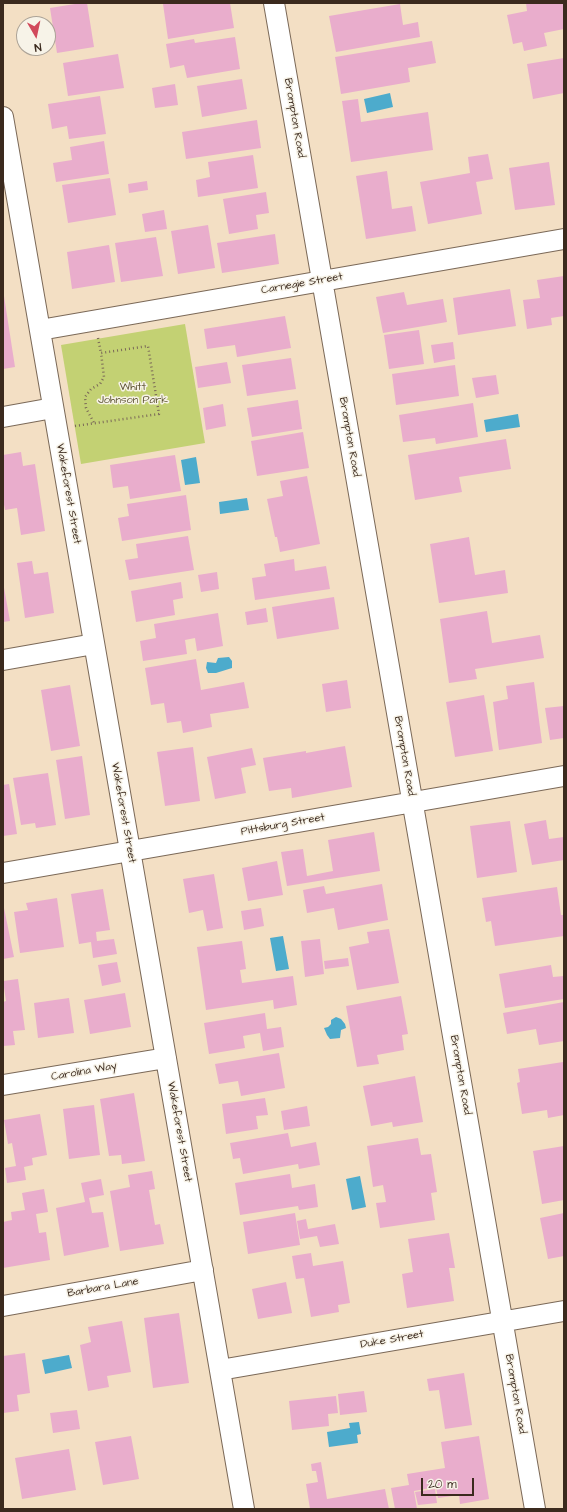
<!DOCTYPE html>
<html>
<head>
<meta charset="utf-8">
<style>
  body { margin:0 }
  #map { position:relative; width:567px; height:1512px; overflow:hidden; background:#f3dfc4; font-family:"Architects Daughter",sans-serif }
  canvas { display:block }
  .frame { position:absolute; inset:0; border:4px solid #3b2a1e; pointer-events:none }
  .north { position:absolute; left:16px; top:16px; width:40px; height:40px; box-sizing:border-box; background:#f7f3e8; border:1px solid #aca397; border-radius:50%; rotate:171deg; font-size:11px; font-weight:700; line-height:16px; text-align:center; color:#3b2a1e }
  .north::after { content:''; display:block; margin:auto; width:14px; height:18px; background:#d1495b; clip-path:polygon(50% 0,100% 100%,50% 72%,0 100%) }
  .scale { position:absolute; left:421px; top:1478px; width:53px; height:18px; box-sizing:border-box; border:2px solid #3b2a1e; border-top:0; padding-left:5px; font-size:12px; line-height:14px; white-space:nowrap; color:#3b2a1e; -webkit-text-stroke:3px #f7f3e8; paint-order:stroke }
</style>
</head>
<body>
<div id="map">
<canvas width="567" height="1512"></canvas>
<div class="frame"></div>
<div class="north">N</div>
<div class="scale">20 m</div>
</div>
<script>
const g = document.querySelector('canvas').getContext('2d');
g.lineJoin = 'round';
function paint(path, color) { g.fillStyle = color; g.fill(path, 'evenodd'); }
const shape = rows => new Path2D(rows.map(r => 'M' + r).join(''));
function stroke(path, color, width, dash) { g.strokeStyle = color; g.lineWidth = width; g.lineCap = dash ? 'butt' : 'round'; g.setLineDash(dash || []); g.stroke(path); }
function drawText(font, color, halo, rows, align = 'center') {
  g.font = font + ' "Architects Daughter",sans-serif'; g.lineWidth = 3; g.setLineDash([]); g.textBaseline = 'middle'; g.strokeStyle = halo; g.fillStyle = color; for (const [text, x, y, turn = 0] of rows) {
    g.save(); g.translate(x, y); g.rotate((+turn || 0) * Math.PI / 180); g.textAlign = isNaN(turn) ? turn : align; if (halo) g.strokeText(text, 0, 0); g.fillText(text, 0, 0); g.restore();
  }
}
paint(shape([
  [185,324,205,443,81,464,61,345]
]), '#c3d173');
paint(shape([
  [390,93,393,107,367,113,364,99],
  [518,414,520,427,486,432,484,420],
  [196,457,200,483,185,485,181,460],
  [247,498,249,510,220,514,219,502],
  [229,657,232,661,232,668,216,673,208,673,206,668,207,662,216,663,218,658],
  [283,936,289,969,276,971,270,938],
  [336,1017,341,1019,345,1024,346,1028,341,1030,340,1038,330,1039,327,1035,324,1028,328,1027,331,1024,331,1020],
  [360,1176,366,1207,352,1210,346,1179],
  [69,1355,72,1368,45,1374,42,1360],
  [359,1422,361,1434,357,1435,358,1443,329,1447,327,1432,350,1428,349,1423]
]), '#4dabcc');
paint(shape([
  [81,3,87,3,94,47,57,53,50,8],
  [169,3,230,3,234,28,168,39,163,4],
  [526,3,564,3,564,29,544,33,547,46,524,51,522,42,513,44,507,15,527,11],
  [400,4,403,25,418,22,420,37,336,52,329,16],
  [235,37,240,69,187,78,184,65,170,68,166,44,194,39,195,43],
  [432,41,436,63,408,68,410,82,341,94,335,57],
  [118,54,124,88,68,96,63,63],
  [564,58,564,93,533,99,527,64],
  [242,79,247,109,202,117,197,86],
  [175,84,178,105,155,108,152,88],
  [100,96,106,134,69,139,67,126,52,129,48,104],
  [358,99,361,122,428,112,433,150,351,162,342,101],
  [257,120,261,148,186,159,182,132],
  [104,141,109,174,56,182,53,163,72,160,70,147],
  [488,154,493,179,476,182,482,214,428,224,420,182,470,173,468,157],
  [253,155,258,188,198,197,196,180,210,177,208,162],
  [549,162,555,205,515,210,509,168],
  [387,171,392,209,412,206,416,231,366,239,356,176],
  [110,178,116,215,68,223,62,185],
  [147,181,148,190,129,193,128,184],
  [266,192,269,213,256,215,258,229,229,234,223,199],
  [164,210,167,229,145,232,142,214],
  [208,225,215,268,178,274,171,231],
  [275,234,279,264,222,273,217,243],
  [156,237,163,276,121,282,115,243],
  [109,245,115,282,72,289,67,252],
  [564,276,564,316,551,318,552,325,527,329,523,300,540,298,537,280],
  [510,289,516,326,458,335,453,298],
  [404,292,407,305,443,299,447,322,383,333,376,297],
  [4,296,15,367,3,369,3,297],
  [285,316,291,348,237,357,235,345,207,349,204,329],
  [419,330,424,364,389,369,384,335],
  [453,342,455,359,434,363,431,345],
  [291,358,296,389,247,396,242,365],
  [227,362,231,383,198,388,195,367],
  [455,365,459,396,396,405,392,374],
  [496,375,499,394,476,398,472,378],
  [298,400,302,429,252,437,247,408],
  [473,403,478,437,436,444,435,438,403,442,399,415],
  [223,404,226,426,206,430,203,408],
  [303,432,309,468,257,476,251,441],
  [506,439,511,469,459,477,462,492,415,500,408,455],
  [21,452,23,466,35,464,45,531,21,535,17,508,5,510,3,499,3,455],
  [175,455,181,491,130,499,128,486,113,488,110,465],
  [307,476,320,544,280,552,277,537,275,537,267,499,283,496,280,481],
  [186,495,191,530,122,541,118,518,129,516,127,504],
  [188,536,194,570,129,580,125,560,138,558,136,544],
  [469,537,475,575,505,570,508,593,439,603,430,544],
  [294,559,295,571,326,566,330,589,255,600,252,578,266,576,264,564],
  [32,561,34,574,48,572,54,613,25,618,17,563],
  [217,572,219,589,201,592,198,575],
  [3,582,10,621,3,622],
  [181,582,183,598,173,600,175,615,136,622,131,591],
  [334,597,339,629,277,639,272,607],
  [266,608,268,622,247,625,245,612],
  [487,611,492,643,540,635,544,658,475,669,477,679,449,683,440,619],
  [218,613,223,646,197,651,195,638,185,640,187,654,143,661,140,641,156,638,154,624],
  [196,659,201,690,244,682,249,708,210,714,212,727,183,733,181,721,167,723,164,703,151,705,145,668],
  [347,680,351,708,326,712,322,684],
  [534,682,542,743,499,750,493,702,508,699,506,686],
  [70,685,80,746,51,751,41,690],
  [484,695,493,751,455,757,446,702],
  [564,706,564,738,550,740,545,708],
  [345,746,352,787,292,798,291,788,269,791,263,758,306,751,306,753],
  [193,747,200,801,165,806,157,752],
  [252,748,256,765,241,768,246,793,215,799,207,757],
  [82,756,90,815,65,819,56,760],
  [48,773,56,825,36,828,35,823,21,825,13,778],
  [9,784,17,834,3,836,3,785],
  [546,820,549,839,564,837,564,860,532,865,524,824],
  [510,821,517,872,477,878,470,826],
  [374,832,380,871,287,886,281,852,303,849,307,876,333,871,328,840],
  [277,861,283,895,248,901,242,868],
  [214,874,223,928,207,931,203,910,189,913,183,879],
  [382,884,388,920,338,930,334,908,307,913,303,890,324,886,326,894],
  [557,887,561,915,564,915,564,936,495,946,491,921,486,922,482,898],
  [103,889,110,930,96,932,97,941,114,939,117,954,93,958,91,942,79,944,71,894],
  [57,898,64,947,20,953,14,912,28,910,26,903],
  [3,908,4,908,14,957,3,959],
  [261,908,264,926,244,930,241,911],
  [389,929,399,983,357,990,349,947,369,943,367,932],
  [320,939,324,974,305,977,301,941],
  [242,941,246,969,240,970,242,983,293,976,297,1005,274,1009,273,1000,206,1010,197,947],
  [348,958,349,966,325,969,324,961],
  [117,962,121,982,102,986,98,965],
  [551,965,553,977,564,976,564,999,505,1008,499,974],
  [18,979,25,1030,13,1031,15,1045,3,1046,3,1002,6,1001,3,981],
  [125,993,131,1027,90,1034,84,1000],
  [401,996,408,1034,402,1035,404,1050,377,1055,379,1064,357,1067,346,1006],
  [69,998,74,1033,38,1038,34,1003],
  [564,1002,564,1041,539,1045,536,1029,507,1034,503,1013],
  [265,1013,267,1029,281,1027,284,1047,263,1051,260,1033,243,1036,245,1048,209,1054,204,1023],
  [279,1053,285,1088,241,1096,238,1081,219,1084,215,1064],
  [563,1062,564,1115,548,1118,547,1110,522,1114,517,1083,520,1082,518,1069],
  [415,1076,423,1122,393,1127,392,1122,371,1126,363,1086],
  [134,1093,145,1161,122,1164,121,1155,109,1156,100,1099],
  [265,1098,268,1115,256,1116,258,1129,226,1134,222,1104],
  [94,1105,100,1155,69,1159,63,1109],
  [307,1106,310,1126,284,1130,281,1111],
  [40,1114,47,1155,32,1158,33,1165,24,1167,26,1180,7,1183,5,1168,16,1166,12,1143,8,1144,4,1120],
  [288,1133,291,1147,316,1142,320,1165,299,1169,298,1164,243,1174,240,1158,233,1159,230,1143],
  [418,1138,421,1155,431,1154,437,1192,431,1193,435,1220,380,1228,376,1203,386,1202,383,1185,373,1187,367,1146],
  [564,1146,564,1200,542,1204,533,1151],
  [152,1171,155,1189,149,1190,155,1225,160,1224,164,1244,120,1251,110,1191,130,1187,128,1175],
  [290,1174,292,1188,315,1184,318,1207,299,1210,298,1206,240,1215,235,1183],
  [101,1179,104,1195,89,1198,92,1213,103,1212,109,1247,64,1256,56,1208,85,1202,81,1183],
  [44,1189,48,1212,36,1214,39,1233,46,1232,50,1260,3,1268,3,1222,12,1220,11,1212,25,1210,22,1193],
  [295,1213,300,1245,248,1254,243,1222],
  [564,1213,564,1256,548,1259,540,1218],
  [306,1219,308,1229,335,1224,339,1244,320,1247,317,1236,300,1239,297,1221],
  [449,1233,455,1268,449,1268,454,1301,407,1308,402,1274,413,1272,408,1239],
  [311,1253,313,1266,343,1261,350,1303,338,1305,339,1312,311,1317,304,1278,296,1279,292,1256],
  [286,1282,292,1313,258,1319,252,1289],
  [179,1313,189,1383,153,1388,144,1318],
  [122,1321,131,1372,107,1376,109,1387,88,1391,80,1345,91,1342,88,1327],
  [25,1353,30,1393,17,1395,19,1411,3,1413,3,1356],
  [464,1373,472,1425,445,1429,439,1390,429,1391,427,1379],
  [364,1391,367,1412,340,1415,338,1394],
  [336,1396,338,1413,328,1414,329,1426,292,1430,289,1401],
  [77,1410,80,1429,53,1433,50,1413],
  [131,1436,139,1479,103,1485,95,1442],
  [479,1436,489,1499,460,1504,459,1495,438,1498,436,1487,414,1491,417,1509,395,1509,391,1488,409,1485,407,1474,445,1468,441,1442],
  [69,1449,76,1490,22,1499,15,1458],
  [321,1462,327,1499,385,1489,389,1509,310,1509,306,1484,318,1482,316,1471,312,1471,311,1464],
  [435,1489,437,1503,418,1505,415,1492]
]), '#e9adcc');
const street = shape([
  [274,3,535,1509],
  [3,117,244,1509],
  [40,330,564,239],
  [3,417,53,408],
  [3,660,94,644],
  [3,873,564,776],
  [3,1085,166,1058],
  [3,1306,203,1270],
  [220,1370,564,1311]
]);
stroke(street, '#7b6958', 22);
stroke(shape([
  [98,338,101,353],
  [75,426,159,414,148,346,101,353,104,377,100,384,91,389,85,397,86,408,94,423]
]), '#7b6958', 2.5, [1, 3]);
stroke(street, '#fff', 20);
drawText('11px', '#3b2a1e', '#f7f3e8', [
  ["Brompton Road",294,118,80],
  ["Carnegie Street",302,284,-10],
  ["Brompton Road",349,437,80],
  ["Wakeforest Street",68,494,80],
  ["Brompton Road",404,756,80],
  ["Wakeforest Street",123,813,80],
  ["Pittsburg Street",283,825,-10],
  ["Carolina Way",84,1072,-10],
  ["Brompton Road",460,1075,80],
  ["Wakeforest Street",179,1132,80],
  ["Barbara Lane",103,1288,-10],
  ["Duke Street",392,1340,-10],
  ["Brompton Road",515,1394,80]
]);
drawText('11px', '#5d5433', '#f7f3e8', [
  ["Whitt",133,388],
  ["Johnson Park",133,401]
]);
</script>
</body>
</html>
